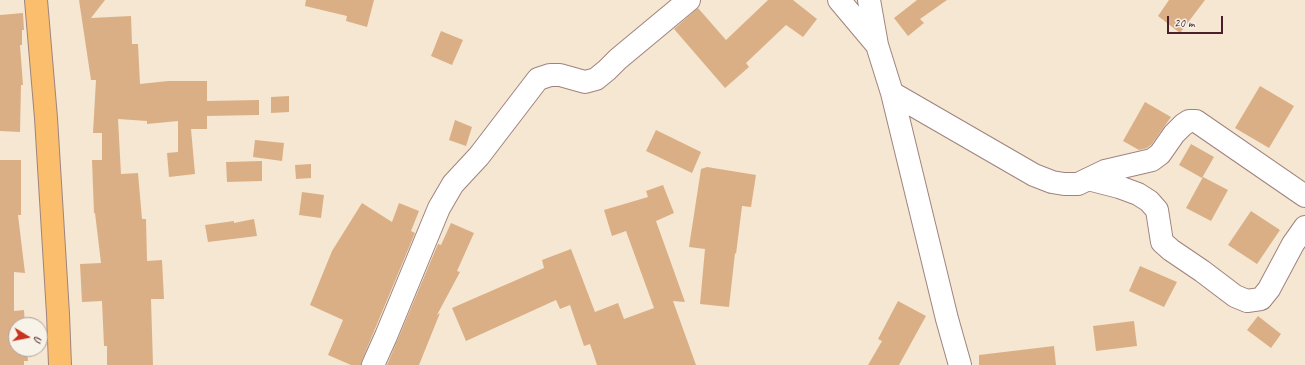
<!DOCTYPE html>
<html>
<head>
<meta charset="utf-8">
<style>
  body { margin:0 }
  #map { position:relative; width:1305px; height:365px; overflow:hidden; background:#f5e7d2; font-family:Caveat,sans-serif }
  canvas { display:block }
  .north { position:absolute; left:8px; top:317px; width:40px; height:40px; box-sizing:border-box; background:#f7f3e8; border:1px solid #b29e9c; border-radius:50%; rotate:100deg; font-size:11px; font-weight:700; line-height:16px; text-align:center; color:#4a1f2b }
  .north::after { content:''; display:block; margin:auto; width:14px; height:18px; background:#c8321e; clip-path:polygon(50% 0,100% 100%,50% 72%,0 100%) }
  .scale { position:absolute; left:1167px; top:16px; width:56px; height:18px; box-sizing:border-box; border:2px solid #4a1f2b; border-top:0; padding-left:5px; font-size:12px; line-height:14px; white-space:nowrap; color:#4a1f2b; -webkit-text-stroke:3px #f7f3e8; paint-order:stroke }
</style>
</head>
<body>
<div id="map">
<canvas width="1305" height="365"></canvas>
<div class="north">U</div>
<div class="scale">20 m</div>
</div>
<script>
const g = document.querySelector('canvas').getContext('2d');
g.lineJoin = 'round';
function paint(path, color) { g.fillStyle = color; g.fill(path, 'evenodd'); }
const shape = rows => new Path2D(rows.map(r => 'M' + r).join(''));
function stroke(path, color, width, dash) { g.strokeStyle = color; g.lineWidth = width; g.lineCap = dash ? 'butt' : 'round'; g.setLineDash(dash || []); g.stroke(path); }
paint(shape([
  [79,0,105,0,91,18,131,16,132,44,138,44,140,84,168,81,207,81,207,101,259,100,259,115,207,116,207,129,191,129,195,174,169,177,167,153,178,152,178,121,147,124,147,121,118,119,121,174,138,173,142,219,146,219,147,261,162,260,164,299,151,299,153,365,107,365,107,346,104,346,102,301,82,302,80,264,101,263,95,213,94,213,92,160,102,160,102,133,93,133,96,80,91,80],
  [306,0,374,0,367,27,346,21,347,16,305,6],
  [768,0,793,0,817,19,803,37,786,25,746,63,749,67,725,88,674,29,698,8,726,40],
  [917,0,947,0,920,19,924,23,908,36,894,18],
  [1169,0,1205,0,1180,33,1158,16],
  [23,13,24,30,22,30,22,45,20,45,23,85,21,85,20,132,0,131,0,15],
  [441,31,463,40,452,65,431,56],
  [1260,86,1294,106,1269,148,1235,128],
  [289,96,289,112,271,113,271,97],
  [1145,102,1171,117,1151,145,1147,148,1139,150,1123,141],
  [455,120,472,127,466,146,449,140],
  [656,130,701,152,692,173,646,151],
  [255,140,284,143,282,161,253,157],
  [1191,144,1214,157,1202,178,1179,165],
  [0,160,21,160,21,215,18,215,25,273,14,272,14,311,24,310,25,325,16,325,16,349,27,349,28,361,24,361,24,365,0,365],
  [262,161,262,181,227,182,226,162],
  [311,164,311,178,296,179,295,165],
  [707,167,756,175,751,207,742,206,736,254,735,253,729,307,700,304,705,249,689,247,701,169],
  [1203,177,1228,190,1211,221,1186,208],
  [663,185,674,213,656,221,685,302,673,301,696,365,597,365,590,344,584,346,570,305,560,309,556,300,466,341,452,308,544,268,542,260,571,249,595,312,618,303,624,319,654,308,626,231,612,236,604,210,648,197,646,191],
  [302,192,324,195,321,218,299,215],
  [362,203,392,222,399,203,419,211,411,231,415,233,362,360,361,365,351,365,328,355,343,320,310,305,332,251],
  [1251,211,1280,230,1257,264,1228,245],
  [254,219,257,236,208,242,205,225,234,221,234,223],
  [451,223,474,233,457,271,460,272,437,315,440,313,419,365,387,365,438,244,441,245],
  [1140,266,1177,282,1164,307,1129,291],
  [898,301,926,316,899,365,868,365,882,341,878,339],
  [1258,316,1281,334,1271,348,1247,330],
  [1134,321,1137,346,1096,351,1093,326],
  [1054,346,1056,365,979,365,979,355]
]), '#dbaf86');
const minor = shape([
  [839,0,876,44],
  [869,0,877,45,892,93,947,319,960,365],
  [892,93,1034,175,1052,182,1064,184,1078,184,1105,171,1152,160,1160,154,1174,134,1183,125,1189,121,1196,121,1305,196],
  [1088,179,1119,187,1138,194,1149,201,1157,210,1162,242,1171,250,1202,271,1235,296,1247,301,1261,299,1269,289,1293,244,1305,227],
  [373,365,386,336,439,208,453,184,479,156,538,79,550,75,560,75,585,82,596,79,607,70,618,59,689,0]
]);
const highway = shape([
  [36,0,46,118,58,314,60,365]
]);
stroke(minor, '#a0837e', 24);
stroke(highway, '#a0837e', 24);
stroke(minor, '#fff', 22);
stroke(highway, '#fabe6d', 22);
</script>
</body>
</html>
